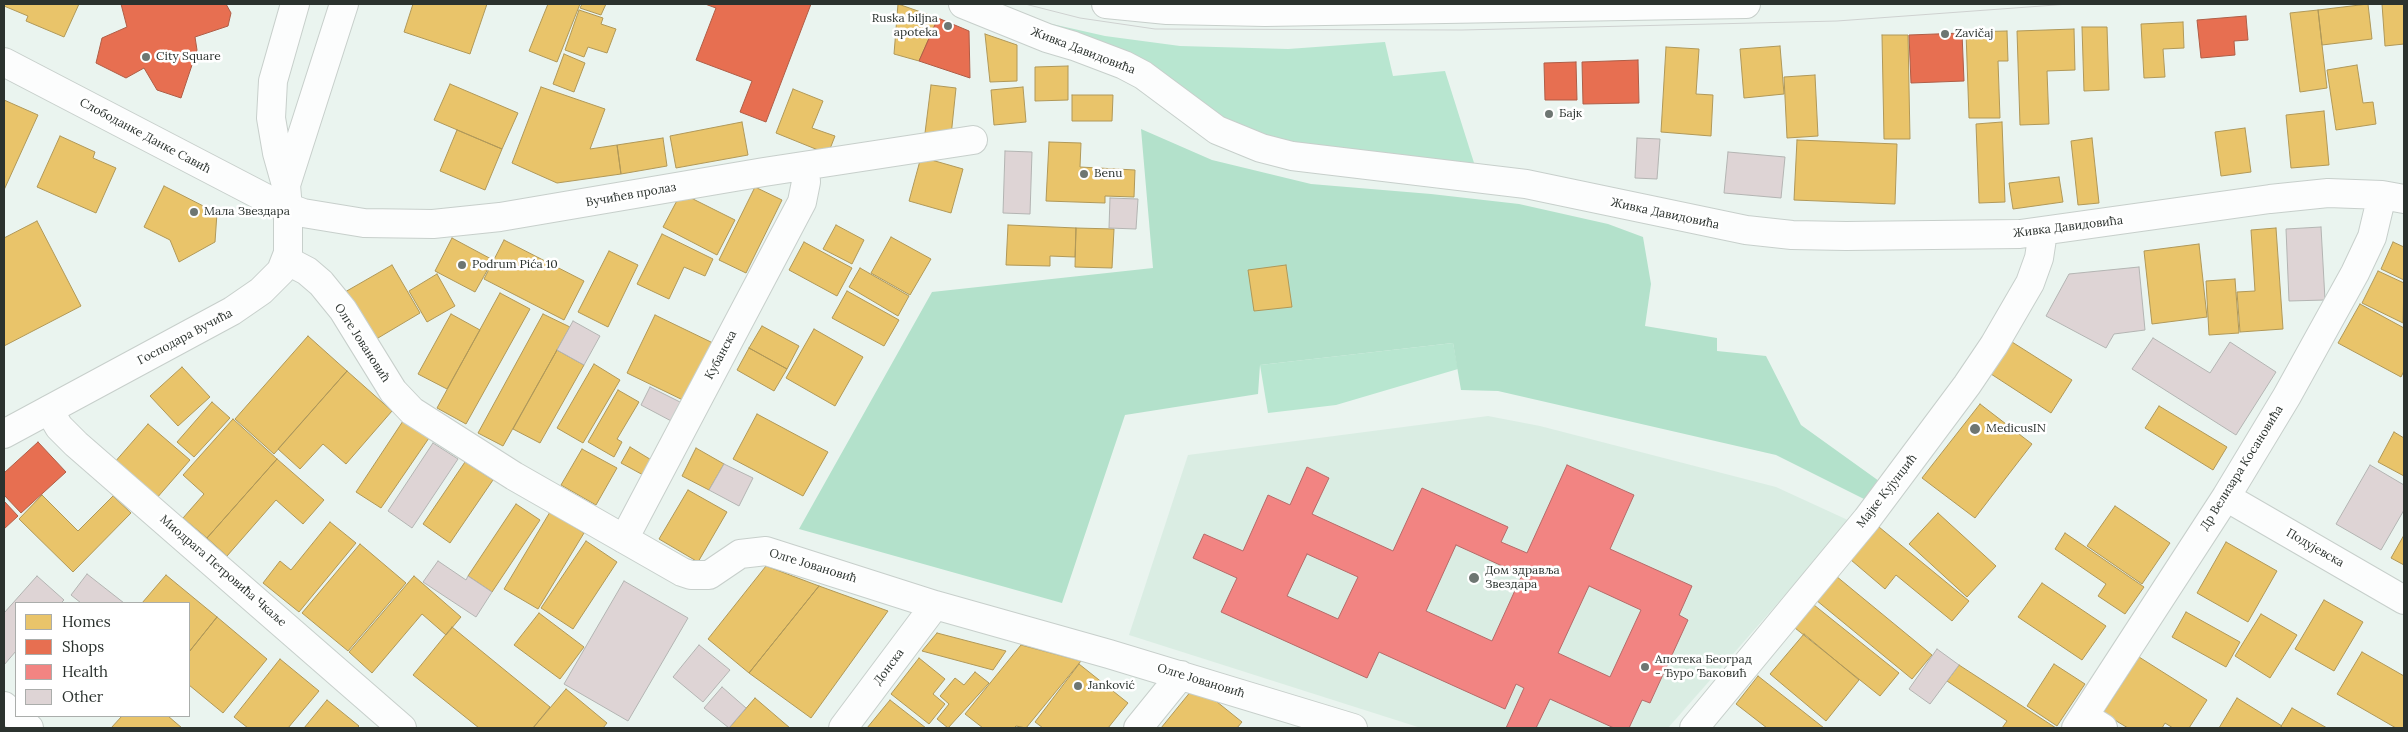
<!DOCTYPE html>
<html>
<head>
<meta charset="utf-8">
<style>
  body { margin:0 }
  #map { position:relative; width:2408px; height:732px; overflow:hidden; background:#eaf4ef; font-family:Lora,serif }
  canvas { display:block }
  .frame { position:absolute; inset:0; border:5px solid #2b322e; pointer-events:none }
  .legend { position:absolute; left:15px; top:602px; width:175px; height:115px; box-sizing:border-box; background:#fff; border:1px solid #aaadab; margin:0; padding:6px 9px; list-style:none; font-size:15px; color:#2b322e }
  .legend li { display:flex; align-items:center; gap:10px; height:25px }
  .legend b { width:25px; border:1px solid #aaadab }
</style>
</head>
<body>
<div id="map">
<canvas width="2408" height="732"></canvas>
<div class="frame"></div>
<ul class="legend">
<li><b style="height:14px;background:#e9c46a"></b>Homes</li>
<li><b style="height:14px;background:#e76f51"></b>Shops</li>
<li><b style="height:14px;background:#f28482"></b>Health</li>
<li><b style="height:14px;background:#ded4d5"></b>Other</li>
</ul>
</div>
<script>
const g = document.querySelector('canvas').getContext('2d');
g.lineJoin = 'round';
function paint(path, color) { g.fillStyle = color; g.fill(path, 'evenodd'); }
const shape = rows => new Path2D(rows.map(r => 'M' + r).join(''));
function stroke(path, color, width, dash) { g.strokeStyle = color; g.lineWidth = width; g.lineCap = dash ? 'butt' : 'round'; g.setLineDash(dash || []); g.stroke(path); }
function drawText(font, color, halo, rows, align = 'center') {
  g.font = font + ' Lora,serif'; g.lineWidth = 5; g.setLineDash([]); g.textBaseline = 'middle'; g.strokeStyle = halo; g.fillStyle = color; for (const [text, x, y, turn = 0] of rows) {
    g.save(); g.translate(x, y); g.rotate((+turn || 0) * Math.PI / 180); g.textAlign = isNaN(turn) ? turn : align; if (halo) g.strokeText(text, 0, 0); g.fillText(text, 0, 0); g.restore();
  }
}
paint(shape([
  [1488,416,1540,426,1776,487,1850,521,1668,728,1421,728,1129,635,1188,455]
]), '#daede3');
paint(shape([
  [1021,17,1105,36,1180,46,1288,49,1385,42,1393,76,1445,71,1475,166,1291,146,1256,136],
  [1453,343,1458,369,1336,405,1268,413,1260,365]
]), '#b8e6d0');
paint(shape([
  [1141,129,1212,160,1311,184,1431,194,1519,204,1608,224,1643,237,1651,284,1645,326,1717,338,1717,351,1766,356,1801,425,1879,481,1868,501,1776,455,1498,391,1461,390,1453,343,1260,365,1258,394,1125,415,1062,603,799,529,932,292,1153,268]
]), '#b3e1cb');
const homes = shape([
  [4,4,79,4,64,37,26,21,28,16,4,6,4,4],
  [413,4,487,4,470,54,404,32,413,4],
  [548,4,580,4,557,62,529,51,548,4],
  [582,4,606,4,601,15,580,8,582,4],
  [898,4,938,18,919,61,894,54,898,4],
  [2368,4,2372,39,2322,45,2318,10,2368,4],
  [2382,4,2404,4,2404,44,2385,46,2382,4],
  [579,10,603,18,601,24,616,29,607,53,588,47,584,57,565,50,579,10],
  [2318,10,2327,88,2300,92,2290,13,2318,10],
  [2183,22,2184,48,2163,49,2165,77,2144,78,2141,24,2183,22],
  [2082,27,2107,27,2109,90,2084,91,2082,27],
  [2074,29,2075,70,2047,71,2049,124,2020,125,2017,31,2074,29],
  [2007,31,2008,61,1998,61,2000,118,1969,118,1966,32,2007,31],
  [985,34,1017,45,1017,81,990,82,985,34],
  [1882,35,1908,35,1910,139,1884,139,1882,35],
  [1780,46,1784,94,1744,98,1740,49,1780,46],
  [1666,47,1699,49,1696,94,1713,95,1711,136,1661,132,1666,47],
  [564,54,585,63,574,92,553,84,564,54],
  [2357,65,2363,103,2373,102,2376,124,2336,130,2327,70,2357,65],
  [1068,66,1068,100,1035,101,1035,67,1068,66],
  [1815,75,1818,136,1787,138,1784,77,1815,75],
  [450,84,518,113,502,149,434,120,450,84],
  [931,85,956,88,951,136,925,133,931,85],
  [541,87,605,109,590,149,617,145,621,174,557,183,512,163,541,87],
  [1023,87,1026,122,994,125,991,90,1023,87],
  [793,89,823,101,812,128,835,136,828,154,776,133,793,89],
  [1072,95,1113,95,1112,121,1072,121,1072,95],
  [4,100,38,115,4,190,4,100],
  [2324,111,2329,165,2291,168,2286,115,2324,111],
  [742,122,748,155,676,168,670,136,742,122],
  [2002,122,2005,202,1979,203,1976,124,2002,122],
  [2245,128,2251,172,2221,176,2215,132,2245,128],
  [457,130,502,149,485,190,440,171,457,130],
  [60,136,95,152,93,158,116,168,96,213,37,187,60,136],
  [663,138,667,166,621,174,617,145,663,138],
  [2092,138,2099,203,2078,205,2071,141,2092,138],
  [1797,140,1897,144,1895,204,1794,200,1797,140],
  [1049,142,1081,143,1080,167,1135,170,1134,197,1105,196,1105,203,1046,201,1049,142],
  [921,157,963,169,951,213,909,201,921,157],
  [2059,177,2063,202,2013,209,2009,183,2059,177],
  [164,186,217,213,215,242,179,262,170,240,144,227,164,186],
  [755,187,782,200,746,273,719,260,755,187],
  [681,193,735,220,717,255,663,227,681,193],
  [37,221,81,306,4,346,4,238,37,221],
  [836,225,864,240,852,264,823,249,836,225],
  [1008,225,1076,228,1075,257,1050,256,1050,266,1006,265,1008,225],
  [1076,228,1114,229,1112,268,1075,267,1076,228],
  [2276,228,2283,329,2240,332,2237,292,2255,291,2251,230,2276,228],
  [662,234,713,259,705,276,684,267,669,299,637,284,662,234],
  [891,237,931,259,910,295,871,273,891,237],
  [452,238,493,260,475,292,435,271,452,238],
  [504,240,584,281,564,320,484,279,504,240],
  [804,242,852,268,837,296,789,270,804,242],
  [2393,242,2404,247,2404,280,2381,269,2393,242],
  [2199,244,2207,317,2152,324,2144,251,2199,244],
  [609,251,638,265,608,327,578,312,609,251],
  [392,265,420,313,373,341,345,292,392,265],
  [1286,265,1292,307,1254,311,1248,270,1286,265],
  [860,268,909,296,898,316,849,287,860,268],
  [2378,271,2404,283,2403,323,2362,303,2378,271],
  [437,274,455,306,427,322,409,291,437,274],
  [2235,279,2239,333,2209,335,2206,281,2235,279],
  [847,291,899,320,884,346,832,318,847,291],
  [500,293,530,309,466,424,437,408,500,293],
  [2360,304,2404,328,2404,371,2401,377,2338,343,2360,304],
  [451,314,480,330,447,389,418,374,451,314],
  [543,314,570,327,503,446,478,433,543,314],
  [655,315,715,344,687,402,627,373,655,315],
  [762,326,799,346,787,369,749,348,762,326],
  [814,329,863,357,835,406,786,378,814,329],
  [308,336,347,371,274,454,235,419,308,336],
  [2012,342,2072,380,2051,413,1991,374,2012,342],
  [749,348,787,369,774,391,737,370,749,348],
  [557,350,584,365,540,443,513,429,557,350],
  [594,364,620,380,583,443,557,428,594,364],
  [182,367,210,397,178,426,150,396,182,367],
  [347,371,392,411,346,464,323,444,300,469,278,449,347,371],
  [618,390,639,402,617,439,622,442,614,457,588,442,618,390],
  [212,402,230,418,194,457,177,442,212,402],
  [1980,404,2032,444,1975,518,1922,478,1980,404],
  [2159,406,2227,447,2213,470,2145,428,2159,406],
  [757,414,828,452,803,496,733,459,757,414],
  [233,419,277,459,207,538,183,518,204,494,183,475,233,419],
  [403,421,429,438,381,508,356,492,403,421],
  [148,424,190,460,156,499,114,463,148,424],
  [2394,432,2404,438,2404,476,2378,462,2394,432],
  [630,447,653,461,645,476,621,463,630,447],
  [696,448,724,464,709,490,682,476,696,448],
  [582,449,617,468,596,505,561,485,582,449],
  [277,459,324,500,303,524,276,500,227,556,207,538,277,459],
  [465,462,493,480,450,543,423,524,465,462],
  [688,490,727,512,698,562,659,539,688,490],
  [42,495,78,531,113,496,131,513,73,572,19,519,42,495],
  [516,504,540,520,492,592,468,576,516,504],
  [2115,506,2170,543,2142,584,2087,546,2115,506],
  [550,512,584,533,538,609,504,589,550,512],
  [1938,513,1996,566,1967,597,1909,544,1938,513],
  [330,522,356,543,299,612,263,583,280,561,291,570,330,522],
  [1879,527,1969,601,1952,621,1896,575,1885,589,1851,560,1879,527],
  [2065,533,2144,587,2125,614,2098,596,2106,584,2055,549,2065,533],
  [2404,535,2404,565,2391,558,2404,535],
  [586,541,617,562,573,629,541,608,586,541],
  [2226,542,2277,571,2248,622,2197,593,2226,542],
  [360,544,406,583,348,651,302,613,360,544],
  [766,566,819,586,749,673,708,639,766,566],
  [166,575,217,617,189,652,189,603,142,603,166,575],
  [414,576,461,617,446,635,422,614,372,673,349,652,414,576],
  [1836,576,1932,655,1912,679,1816,600,1836,576],
  [2042,583,2106,626,2082,660,2018,617,2042,583],
  [819,586,888,611,811,718,749,673,819,586],
  [2324,600,2363,622,2334,671,2295,649,2324,600],
  [1814,605,1899,673,1880,696,1795,628,1814,605],
  [2186,612,2240,642,2226,667,2172,637,2186,612],
  [539,613,584,647,560,679,514,645,539,613],
  [2261,614,2297,635,2270,678,2235,656,2261,614],
  [217,617,267,659,223,713,189,685,189,652,217,617],
  [452,627,550,707,533,728,479,728,413,675,452,627],
  [937,633,1006,651,993,670,922,651,937,633],
  [1804,634,1859,680,1826,721,1770,674,1804,634],
  [1021,645,1081,661,1026,728,1016,726,1014,728,983,728,965,714,1021,645],
  [2362,652,2404,676,2404,728,2396,728,2337,694,2362,652],
  [2139,657,2207,700,2189,728,2173,728,2165,723,2162,728,2128,728,2103,713,2139,657],
  [919,658,945,679,933,694,945,704,929,724,891,694,919,658],
  [280,659,319,691,288,728,248,728,234,717,280,659],
  [1079,664,1128,703,1108,728,1043,728,1035,722,1079,664],
  [2054,664,2085,684,2057,726,2027,706,2054,664],
  [1959,665,2056,728,2002,728,2007,721,1947,681,1959,665],
  [975,672,989,683,948,728,937,719,949,704,940,696,955,678,964,685,975,672],
  [1758,676,1824,728,1767,728,1736,704,1758,676],
  [1196,685,1242,722,1237,728,1161,728,1196,685],
  [566,689,607,723,603,728,533,728,566,689],
  [755,698,790,728,729,728,755,698],
  [2237,698,2282,726,2280,728,2219,728,2237,698],
  [327,700,359,726,357,728,304,728,327,700],
  [890,700,926,728,867,728,890,700],
  [2292,708,2327,728,2280,728,2292,708],
  [122,716,168,716,182,728,111,728,122,716]
]);
paint(homes, '#e9c46a');
stroke(homes, '#b09858', 1);
const shops = shape([
  [121,4,226,4,231,13,228,26,195,37,197,50,181,98,157,90,144,68,126,78,96,63,102,38,127,27,121,4],
  [705,4,811,4,766,122,740,112,752,81,696,60,716,8,705,4],
  [2246,16,2248,40,2234,41,2235,55,2201,58,2197,20,2246,16],
  [938,18,969,31,970,78,919,61,938,18],
  [1962,33,1964,81,1911,83,1909,35,1962,33],
  [1638,60,1639,103,1583,104,1582,62,1638,60],
  [1576,62,1577,100,1545,100,1544,63,1576,62],
  [38,442,66,472,21,513,4,495,4,473,38,442],
  [4,501,18,516,4,529,4,501]
]);
paint(shops, '#e76f51');
stroke(shops, '#af5d46', 1);
const health = shape([
  [1567,465,1634,495,1610,549,1692,586,1679,615,1688,620,1650,703,1642,700,1629,728,1614,728,1550,699,1536,728,1506,728,1524,688,1516,684,1505,709,1379,652,1367,678,1221,612,1237,578,1193,558,1204,534,1243,551,1268,495,1290,505,1307,467,1329,478,1312,514,1393,551,1422,488,1508,527,1501,542,1527,553,1567,465],
  [1456,545,1522,575,1492,641,1426,611,1456,545],
  [1307,554,1358,577,1338,619,1287,596,1307,554],
  [1589,586,1641,610,1610,677,1558,653,1589,586]
]);
paint(health, '#f28482');
stroke(health, '#b66b69', 1);
const building = shape([
  [1637,138,1660,139,1657,179,1635,178,1637,138],
  [1005,151,1032,152,1030,214,1003,213,1005,151],
  [1728,152,1785,157,1781,198,1724,193,1728,152],
  [1110,198,1138,199,1136,229,1109,228,1110,198],
  [2321,227,2325,300,2289,301,2286,229,2321,227],
  [2139,267,2145,330,2114,334,2106,348,2046,316,2069,274,2139,267],
  [573,321,600,336,584,365,557,350,573,321],
  [2153,338,2210,373,2230,342,2276,372,2236,435,2132,369,2153,338],
  [650,387,684,404,675,423,641,405,650,387],
  [433,443,458,459,412,528,388,511,433,443],
  [724,464,753,478,739,506,709,490,724,464],
  [2370,465,2404,485,2404,510,2381,550,2336,524,2370,465],
  [438,561,466,580,468,576,492,592,476,617,423,582,438,561],
  [87,574,124,603,81,603,71,595,87,574],
  [37,576,64,600,61,603,16,603,16,651,4,665,4,613,37,576],
  [624,581,688,618,628,721,564,684,624,581],
  [699,645,730,670,703,702,673,677,699,645],
  [1937,649,1959,665,1930,704,1909,689,1937,649],
  [722,687,746,708,729,728,704,708,722,687]
]);
paint(building, '#ded4d5');
stroke(building, '#b3b4b2', 1);
const minor = shape([
  [963,4,1047,38,1074,46,1124,65,1143,75,1217,130,1261,148,1292,156,1526,184,1746,230,1792,235,1846,236,2020,234,2270,199,2328,193,2382,195,2404,199],
  [4,62,273,202,303,213,364,223,433,224,500,217,764,172,973,140],
  [286,260,307,271,321,283,343,310,393,391,412,411,514,476,682,572,691,575,709,575,740,554,766,551,935,605,1109,654,1353,728],
  [49,410,59,427,76,444,402,728],
  [2226,497,2404,600],
  [624,539,802,202,806,182,805,166],
  [4,706,29,728],
  [2084,716,2103,728],
  [843,728,935,605],
  [1138,728,1181,675],
  [1694,728,1867,519,1967,385,1994,345,2030,283,2039,258,2043,232],
  [2076,728,2226,497,2287,396,2355,273,2372,237,2382,195]
]);
const major = shape([
  [1106,4,1167,10,1265,12,1746,4],
  [286,185,344,4],
  [4,434,232,311,261,291,281,271,288,253,288,209,286,185,277,153,271,118,273,81,295,4]
]);
stroke(minor, '#c7cfcb', 30);
stroke(major, '#c7cfcb', 30);
stroke(minor, '#fcfdfd', 28);
stroke(major, '#fcfdfd', 28);
stroke(shape([
  [1025,4,1080,18,1155,29,1462,30,1837,21,2069,4]
]), '#ced1d0', 1);
for (const [x, y, r, color] of [
  [948,26,5,"#6e7672"],
  [1945,34,5,"#6e7672"],
  [146,57,5,"#6e7672"],
  [1549,114,5,"#6e7672"],
  [1084,174,5,"#6e7672"],
  [194,212,5,"#6e7672"],
  [462,265,5,"#6e7672"],
  [1975,429,6,"#6e7672"],
  [1474,578,6,"#6e7672"],
  [1645,667,5,"#6e7672"],
  [1078,686,5,"#6e7672"]
]) { const dot = new Path2D(); dot.arc(x, y, r, 0, 2 * Math.PI); g.fillStyle = color; g.fill(dot); stroke(dot, '#fff', 2); }
drawText('12px', '#2b322e', '#fff', [
  ["Ruska biljna",938,19,"right"],
  ["apoteka",938,33,"right"],
  ["Zavičaj",1955,34],
  ["City Square",156,57],
  ["Бајк",1559,114],
  ["Benu",1094,174],
  ["Мала Звездара",204,212],
  ["Podrum Pića 10",472,265],
  ["MedicusIN",1986,429],
  ["Дом здравља",1485,571],
  ["Звездара",1485,585],
  ["Апотека Београд",1655,660],
  ["- Ђуро Ђаковић",1655,674],
  ["Janković",1088,686]
], 'left');
drawText('12px', '#2b322e', '#fff', [
  ["Живка Давидовића",1083,51,21],
  ["Слободанке Данке Савић",145,136,28],
  ["Вучићев пролаз",631,195,-10],
  ["Живка Давидовића",1665,214,12],
  ["Живка Давидовића",2068,227,-7],
  ["Господара Вучића",185,337,-28],
  ["Олге Јовановић",362,343,57],
  ["Кубанска",721,355,-62],
  ["Др Велизара Косановића",2242,468,-58],
  ["Мајке Кујунџић",1887,491,-52],
  ["Подујевска",2315,548,30],
  ["Олге Јовановић",813,566,17],
  ["Миодрага Петровића Чкаље",223,571,41],
  ["Донска",889,667,-53],
  ["Олге Јовановић",1201,681,17]
]);
</script>
</body>
</html>
